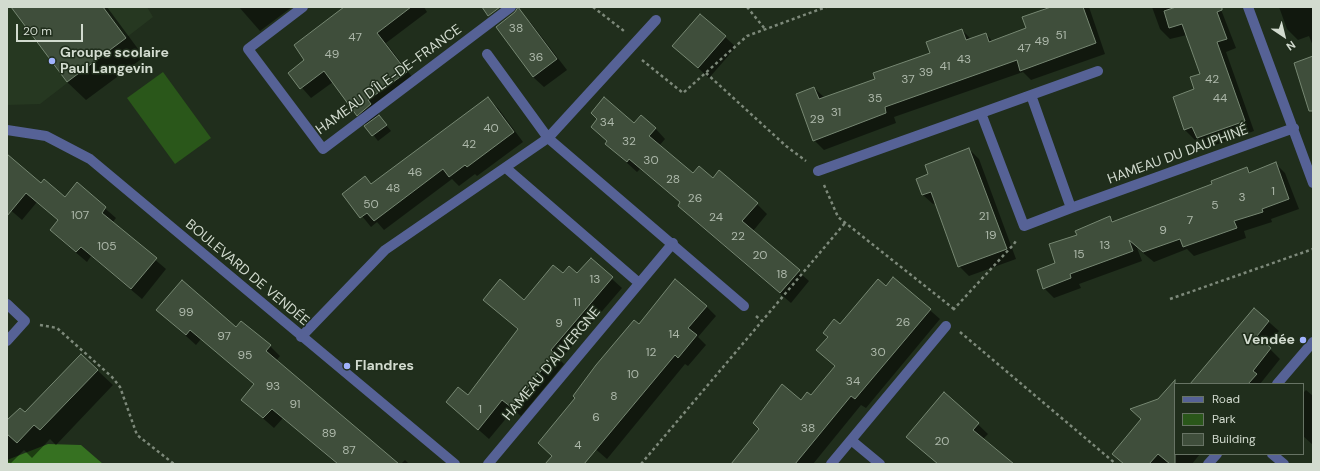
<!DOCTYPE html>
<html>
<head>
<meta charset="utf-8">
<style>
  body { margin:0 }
  #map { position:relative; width:1320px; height:471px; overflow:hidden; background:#202e1c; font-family:"DM Sans",sans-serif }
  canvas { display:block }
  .frame { position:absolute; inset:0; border:8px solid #d2dbcf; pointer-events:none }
  .legend { position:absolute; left:1174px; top:383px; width:130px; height:72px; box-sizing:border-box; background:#202e1c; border:1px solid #677364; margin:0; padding:5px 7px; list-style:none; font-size:12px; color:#d2dbcf }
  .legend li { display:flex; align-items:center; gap:8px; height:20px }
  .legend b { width:20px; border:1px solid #677364 }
  .north { position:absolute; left:1264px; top:16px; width:40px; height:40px; -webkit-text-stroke:3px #202e1c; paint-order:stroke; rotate:145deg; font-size:11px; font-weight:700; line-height:16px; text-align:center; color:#d2dbcf }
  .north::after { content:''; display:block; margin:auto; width:14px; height:18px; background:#d2dbcf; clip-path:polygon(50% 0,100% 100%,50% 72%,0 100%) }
  .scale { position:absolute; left:16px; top:24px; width:67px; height:18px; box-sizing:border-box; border:2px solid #d2dbcf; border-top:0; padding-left:5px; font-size:12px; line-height:14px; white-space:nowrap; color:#d2dbcf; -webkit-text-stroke:3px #202e1c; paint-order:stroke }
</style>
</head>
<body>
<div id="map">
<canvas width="1320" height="471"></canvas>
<div class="frame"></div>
<ul class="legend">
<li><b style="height:5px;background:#566296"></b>Road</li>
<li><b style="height:11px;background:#2a571a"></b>Park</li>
<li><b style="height:11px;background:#3f4e3b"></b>Building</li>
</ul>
<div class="north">N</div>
<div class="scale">20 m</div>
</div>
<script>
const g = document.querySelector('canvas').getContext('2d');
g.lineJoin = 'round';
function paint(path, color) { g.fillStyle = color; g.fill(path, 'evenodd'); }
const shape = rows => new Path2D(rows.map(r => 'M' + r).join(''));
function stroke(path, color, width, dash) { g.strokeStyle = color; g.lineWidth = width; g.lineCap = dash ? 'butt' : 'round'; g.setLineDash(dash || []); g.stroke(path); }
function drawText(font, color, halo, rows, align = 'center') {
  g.font = font + ' "DM Sans",sans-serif'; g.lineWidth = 3; g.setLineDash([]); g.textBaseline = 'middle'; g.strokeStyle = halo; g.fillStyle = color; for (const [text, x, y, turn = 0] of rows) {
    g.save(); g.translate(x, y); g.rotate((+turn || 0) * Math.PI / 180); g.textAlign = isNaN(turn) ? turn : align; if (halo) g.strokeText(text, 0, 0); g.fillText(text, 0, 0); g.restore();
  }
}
paint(shape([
  [7,7,147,7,153,17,40,104,7,105]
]), '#263821');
paint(shape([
  [163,72,211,138,175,164,127,98]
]), '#2a571a');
paint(shape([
  [48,444,81,445,103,464,7,464,7,460]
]), '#367121');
paint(shape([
  [14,7,107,7,144,57,86,100,67,82],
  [239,7,292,7,260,31],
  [346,7,424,7,427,12,386,43,416,82,377,111,380,115,378,116,391,131,378,141,333,82,311,98,289,73,305,60],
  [1048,7,1089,7,1105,54,1031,80,1023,72,894,117,896,123,824,150,814,140,814,88,825,98,877,80,931,54,962,30,971,39,986,34,993,42,1028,29,1043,11,1042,9],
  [1152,7,1220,7,1236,48,1226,52,1254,131,1207,148,1198,138,1195,140,1185,130,1174,98,1196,90,1201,75,1187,35,1170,39,1160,29],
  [1279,7,1313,7,1313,46,1309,36,1298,40,1287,29],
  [521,13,531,23,567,70,544,87,533,77],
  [725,37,736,47,709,78,674,46],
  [488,99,498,108,523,142,477,176,475,174,459,186,452,179,384,230,377,222,371,227,344,194,365,178,372,184],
  [634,124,655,128,665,139,659,146,693,174,713,179,757,204,767,214,753,231,809,281,791,303,689,216,679,205,681,203,640,169,637,172,617,154,606,143,608,142,592,127],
  [969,149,979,159,1016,259,969,276,959,266,936,203,933,204,923,195,929,175],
  [7,156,41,184,65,198,77,184,116,218,112,223,166,269,142,299,91,256,87,262,61,240,51,229,58,220,37,202,22,220,7,207],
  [1275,163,1285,173,1299,209,1271,219,1272,222,1244,231,1246,238,1194,256,1187,249,1154,262,1137,248,1142,261,1079,284,1081,288,1054,298,1044,288,1057,264,1078,235,1110,218,1115,222,1213,185,1246,168,1251,173],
  [591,260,622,288,560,360,564,364,521,416,513,410,489,439,447,402,468,396,518,330,484,299,525,301,563,275,578,275],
  [893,278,940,319,866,408,861,405,813,464,739,464,801,401,811,397,836,367,817,350,840,325,886,287],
  [706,306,716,316,698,337,706,345,688,366,685,364,607,459,585,440,565,464,546,464,553,456,539,443,639,326],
  [1254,309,1279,331,1267,346,1280,359,1260,384,1192,384],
  [157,310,236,328,270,346,280,356,276,361,398,464,337,464,283,418,274,428,242,400,255,385,201,339,196,345],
  [81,355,113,385,56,445,50,439,32,458,24,450,11,463,7,462,7,422,25,414],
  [1306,390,1313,396,1313,445,1303,436,1303,393],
  [945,393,988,434,983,439,1012,464,938,464,908,437],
  [1175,394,1175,454,1200,454,1192,464,1124,464,1114,454],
  [405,460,409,464,401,464]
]), '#0007');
const building = shape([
  [11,7,103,7,126,38,67,82,11,7],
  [344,7,411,7,377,33,407,72,368,100,371,104,357,116,324,71,300,89,288,73,304,60,294,45,344,7],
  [482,7,500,7,488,16,482,7],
  [518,7,557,59,533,77,496,27,515,12,518,7],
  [1051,7,1083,7,1096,43,1020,71,1017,60,885,107,886,113,813,141,796,94,814,87,819,99,875,79,873,73,930,53,926,42,962,29,966,40,986,33,989,42,1026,28,1022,17,1051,7],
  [1176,7,1222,7,1222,10,1217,12,1227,39,1217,42,1245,121,1197,138,1192,127,1184,130,1173,97,1194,89,1190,77,1200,74,1182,24,1169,28,1164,11,1176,7],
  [700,14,726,36,698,68,672,46,700,14],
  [1313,56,1313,111,1309,111,1294,63,1313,56],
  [488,97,514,132,467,167,465,165,449,177,443,169,374,221,367,213,360,218,342,194,365,176,371,184,488,97],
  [604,97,634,123,641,115,656,128,649,136,693,173,699,166,713,178,719,170,758,203,742,221,800,270,780,293,678,206,680,202,629,159,627,162,605,144,607,141,591,127,597,119,591,113,604,97],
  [379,115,387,125,372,136,364,126,379,115],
  [969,148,1007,249,958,267,931,192,922,195,916,179,928,174,925,165,969,148],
  [7,154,41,183,44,179,65,197,77,182,106,207,102,213,157,258,131,289,81,247,76,252,50,230,58,220,26,193,7,216,7,154],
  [1276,162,1289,199,1262,209,1263,212,1234,221,1237,228,1183,247,1180,239,1143,252,1129,240,1133,251,1070,274,1071,278,1043,289,1037,270,1055,263,1049,244,1077,235,1075,231,1110,216,1112,222,1212,184,1211,181,1247,167,1249,173,1276,162],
  [591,258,613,277,551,350,555,354,511,407,502,400,478,430,446,402,458,387,468,395,518,329,483,300,500,279,524,300,553,265,563,273,569,266,577,273,591,258],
  [893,277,931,309,855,399,851,396,795,464,731,464,759,429,753,423,782,384,801,400,807,392,811,395,835,366,816,350,828,337,823,333,834,319,840,324,878,279,886,286,893,277],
  [675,279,707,306,688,328,697,335,678,358,675,355,584,464,545,464,552,456,538,443,575,398,573,396,596,365,634,320,639,324,675,279],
  [182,280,236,327,241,321,271,345,266,351,399,464,338,464,272,409,263,418,241,400,254,384,190,330,186,335,156,310,182,280],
  [1254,308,1269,321,1257,336,1271,348,1253,371,1257,374,1248,384,1190,384,1254,308],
  [81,354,98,370,40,430,34,425,17,443,7,434,7,420,20,408,25,412,81,354],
  [1175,380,1175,464,1170,464,1158,454,1149,464,1124,464,1112,454,1141,419,1130,409,1158,399,1175,380],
  [944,392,979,423,973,430,1014,464,938,464,906,437,944,392]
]);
paint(building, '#3f4e3b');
stroke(building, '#768772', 1);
stroke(shape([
  [593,7,624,31],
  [747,7,765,29],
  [642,60,683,93,747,36,826,7],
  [706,73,786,146,806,161],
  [824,185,838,217,954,309],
  [1170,299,1313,249],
  [953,310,1014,244,1017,239],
  [756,316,763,322],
  [40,325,57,328,112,377,120,387,137,435,174,464],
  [960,332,1116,464],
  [641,464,845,223]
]), '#7d897a', 2.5, [3, 3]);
stroke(shape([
  [7,304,25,321,7,341]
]), '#566296', 10);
stroke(shape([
  [303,7,248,49,323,149,511,7],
  [1248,7,1313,183],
  [487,54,548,138,744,306],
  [1031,95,1098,71],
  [7,130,46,136,90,159,455,464],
  [506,168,639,283],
  [818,171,981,113],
  [1071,208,1024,226,981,113,1031,95,1071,208,1294,128],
  [301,337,385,250,548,138,656,20],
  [1277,384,1313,342],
  [851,440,880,464],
  [1272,454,1284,464],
  [488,464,673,243],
  [831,464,946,326],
  [1208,464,1217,454]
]), '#566296', 10);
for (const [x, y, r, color] of [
  [52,61,4,"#a1b3fd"],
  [1303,340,4,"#a1b3fd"],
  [347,366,4,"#a1b3fd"]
]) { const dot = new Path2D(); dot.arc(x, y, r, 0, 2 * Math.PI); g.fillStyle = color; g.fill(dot); stroke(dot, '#202e1c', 1.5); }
drawText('12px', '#adb8aa', null, [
  ["38",516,29],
  ["51",1061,36],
  ["47",355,38],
  ["49",1042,42],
  ["47",1024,49],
  ["49",332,55],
  ["36",536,58],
  ["43",964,60],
  ["41",945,67],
  ["39",926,73],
  ["37",908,80],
  ["42",1212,80],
  ["35",875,99],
  ["44",1220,99],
  ["31",836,113],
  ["29",817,120],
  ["34",607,123],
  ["40",491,129],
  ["32",629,142],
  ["42",469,145],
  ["30",651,161],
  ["46",415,173],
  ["28",673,180],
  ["48",393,189],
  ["1",1273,192],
  ["3",1242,198],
  ["26",695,199],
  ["50",371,205],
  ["5",1215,206],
  ["107",80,216],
  ["21",984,217],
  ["24",716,218],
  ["7",1190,221],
  ["9",1163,231],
  ["19",991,236],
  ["22",738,237],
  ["13",1105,246],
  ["105",107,247],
  ["15",1079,255],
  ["20",760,256],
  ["18",782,275],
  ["13",595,280],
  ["11",577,303],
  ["99",186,313],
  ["26",903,323],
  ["9",559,324],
  ["14",674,335],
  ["97",224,337],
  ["12",651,353],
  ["30",878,353],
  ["95",245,356],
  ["10",633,375],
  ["34",853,382],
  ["93",273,387],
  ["8",614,397],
  ["91",295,405],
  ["1",480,410],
  ["6",596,418],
  ["38",808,429],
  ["89",329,434],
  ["20",942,442],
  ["4",578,446],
  ["87",349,451]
]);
drawText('bold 14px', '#d2dbcf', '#202e1c', [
  ["Groupe scolaire",60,53],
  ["Paul Langevin",60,69],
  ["Vendée",1295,340,"right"],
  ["Flandres",355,366]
], 'left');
drawText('14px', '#d2dbcf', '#202e1c', [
  ["HAMEAU D'ÎLE-DE-FRANCE",389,80,-36],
  ["HAMEAU DU DAUPHINÉ",1178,155,-20],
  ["BOULEVARD DE VENDÉE",247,273,40],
  ["HAMEAU D'AUVERGNE",552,364,-50]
]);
</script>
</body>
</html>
